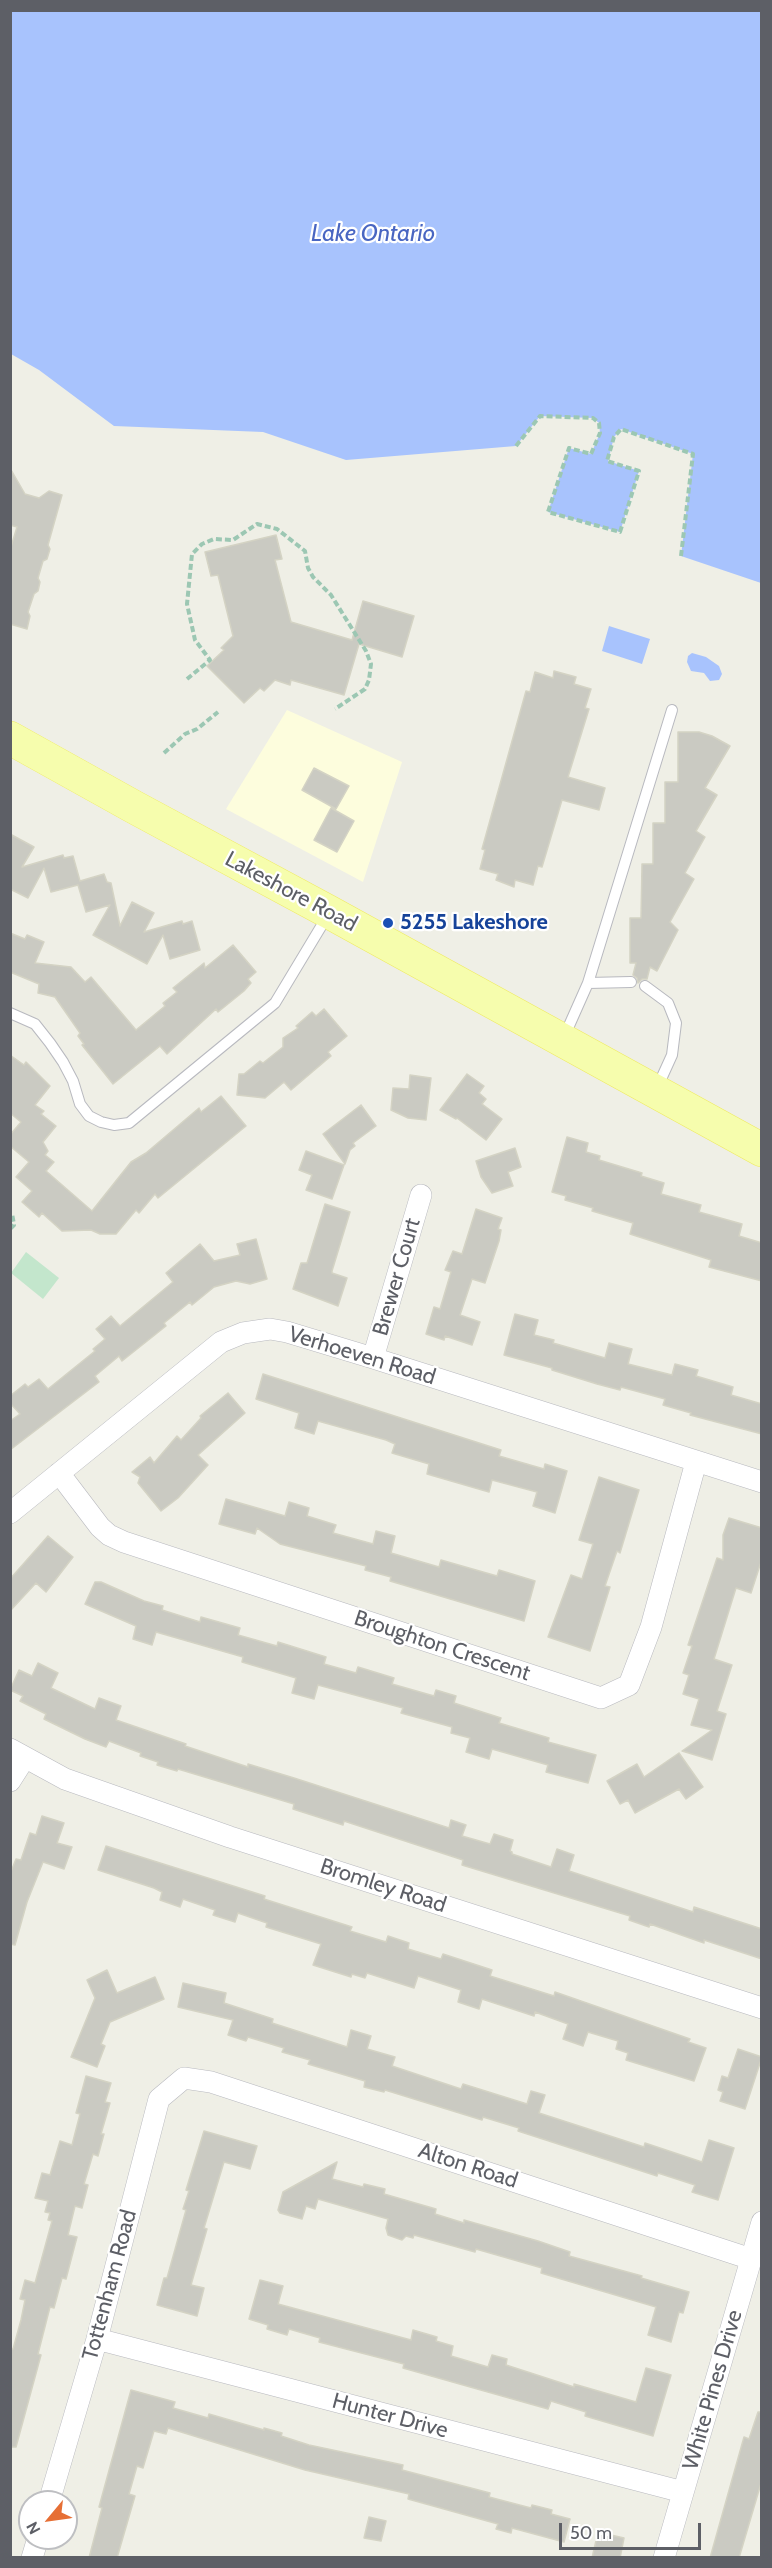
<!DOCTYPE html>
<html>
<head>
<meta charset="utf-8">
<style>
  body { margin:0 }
  #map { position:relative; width:772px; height:2568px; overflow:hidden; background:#efefe6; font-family:Cabin,sans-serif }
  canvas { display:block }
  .frame { position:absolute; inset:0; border:12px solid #5d5f66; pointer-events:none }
  .north { position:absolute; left:18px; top:2490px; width:60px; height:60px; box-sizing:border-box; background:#fff; border:2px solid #bebfc2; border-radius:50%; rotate:241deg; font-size:16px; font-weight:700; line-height:24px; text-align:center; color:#5d5f66 }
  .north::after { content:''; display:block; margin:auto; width:21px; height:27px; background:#e66f35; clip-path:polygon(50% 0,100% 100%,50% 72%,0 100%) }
  .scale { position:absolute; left:559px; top:2523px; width:142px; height:27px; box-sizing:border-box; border:3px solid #5d5f66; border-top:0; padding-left:8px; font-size:18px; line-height:21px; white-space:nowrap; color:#5d5f66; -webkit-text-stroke:4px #fff; paint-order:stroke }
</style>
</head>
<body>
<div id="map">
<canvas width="772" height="2568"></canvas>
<div class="frame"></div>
<div class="north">N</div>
<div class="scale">50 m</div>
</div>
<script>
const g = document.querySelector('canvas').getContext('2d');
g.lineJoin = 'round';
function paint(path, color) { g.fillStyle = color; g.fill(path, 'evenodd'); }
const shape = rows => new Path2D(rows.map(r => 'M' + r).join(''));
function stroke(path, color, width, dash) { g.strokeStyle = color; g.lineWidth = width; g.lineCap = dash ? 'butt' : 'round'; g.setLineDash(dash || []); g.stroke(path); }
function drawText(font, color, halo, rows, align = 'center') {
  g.font = font + ' Cabin,sans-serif'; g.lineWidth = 4.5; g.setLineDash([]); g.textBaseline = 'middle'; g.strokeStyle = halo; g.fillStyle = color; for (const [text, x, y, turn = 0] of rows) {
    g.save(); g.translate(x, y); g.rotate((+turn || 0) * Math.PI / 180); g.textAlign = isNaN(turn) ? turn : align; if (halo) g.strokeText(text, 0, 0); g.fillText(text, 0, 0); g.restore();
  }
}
paint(shape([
  [287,710,402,762,363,882,226,809]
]), '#fdfddd');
paint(shape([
  [26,1252,59,1278,43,1299,11,1273]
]), '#c3e6cc');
paint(shape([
  [11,10,761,11,761,583,681,556,693,454,621,429,614,437,608,461,639,471,620,532,548,512,569,448,591,454,600,433,599,423,593,418,540,416,516,446,346,460,263,432,114,426,39,370,11,354],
  [609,626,650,639,642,664,602,651],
  [692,653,706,657,719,666,722,674,719,680,710,681,704,673,691,671,687,662,688,656]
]), '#a8c3fd');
const building = shape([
  [10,468,25,494,39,498,49,491,62,495,48,545,50,549,47,559,43,561,38,578,40,582,38,591,34,594,28,612,30,616,27,629,10,624,10,550,17,527,10,525,10,468],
  [276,535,282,559,275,560,291,622,352,640,363,601,414,616,402,657,359,644,344,695,291,680,290,685,275,680,264,691,260,688,244,703,207,666,224,650,221,648,233,636,218,575,211,576,205,552,276,535],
  [554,671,576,677,574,684,591,689,585,708,589,709,568,777,605,788,599,810,562,800,542,867,538,866,533,885,515,880,514,887,496,880,498,874,480,869,485,850,482,849,526,691,530,692,535,672,553,678,554,671],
  [678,732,699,732,712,736,730,746,705,788,717,795,696,831,705,837,685,873,694,879,670,922,678,930,657,971,650,967,647,979,642,979,638,983,637,978,633,975,636,963,630,963,630,918,641,918,642,864,653,864,653,823,665,823,665,782,678,782,678,732],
  [314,768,349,786,336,809,302,790,314,768],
  [331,808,354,821,337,852,314,840,331,808],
  [10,834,34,847,22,867,63,855,64,858,73,856,80,881,104,874,107,882,111,883,120,926,132,902,154,913,144,932,182,921,183,924,192,921,200,950,170,959,163,935,147,964,93,935,110,905,86,912,78,885,51,892,44,868,28,898,10,889,10,834],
  [10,933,25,939,27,935,44,942,35,963,71,967,85,982,91,977,136,1030,165,1006,163,1003,177,992,173,988,204,963,205,968,233,945,256,972,248,979,251,983,244,991,218,1012,216,1009,167,1054,160,1046,113,1084,82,1045,84,1044,78,1036,80,1033,55,997,38,993,39,984,10,972,10,933],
  [324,1009,347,1036,328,1052,331,1056,291,1090,284,1082,265,1098,237,1095,239,1074,244,1074,260,1061,263,1063,283,1047,283,1038,298,1028,296,1026,312,1012,316,1016,324,1009],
  [10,1055,24,1065,26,1062,50,1086,35,1105,44,1111,41,1114,56,1126,43,1142,48,1151,45,1155,54,1162,46,1171,92,1211,131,1162,146,1153,199,1108,201,1112,221,1096,246,1126,158,1198,155,1194,139,1213,136,1210,116,1234,100,1234,91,1230,62,1231,42,1213,39,1217,22,1202,32,1191,16,1177,29,1162,10,1146,10,1135,21,1122,10,1113,10,1055],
  [467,1074,484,1086,479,1093,486,1099,482,1104,502,1119,486,1140,457,1118,456,1119,440,1110,467,1074],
  [410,1075,431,1078,426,1120,408,1118,391,1110,393,1088,409,1089,410,1075],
  [361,1105,376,1126,353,1143,355,1146,350,1150,345,1164,323,1134,361,1105],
  [567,1137,588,1143,586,1152,600,1156,599,1160,642,1173,641,1176,664,1183,661,1194,701,1205,699,1212,742,1224,739,1236,762,1243,762,1281,709,1267,711,1260,630,1234,633,1223,592,1211,593,1208,565,1200,566,1196,552,1192,567,1137],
  [515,1148,521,1167,508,1172,513,1186,492,1193,481,1177,476,1161,515,1148],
  [306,1151,344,1165,332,1199,306,1190,312,1175,299,1170,306,1151],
  [325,1204,350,1212,332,1271,332,1273,347,1278,338,1306,293,1289,301,1263,307,1263,325,1204],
  [476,1209,502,1218,498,1229,501,1230,499,1241,485,1283,472,1279,460,1315,480,1322,472,1345,445,1336,444,1340,426,1334,434,1307,440,1309,451,1272,445,1270,453,1251,462,1254,476,1209],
  [256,1239,267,1279,250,1284,236,1281,214,1287,192,1305,190,1302,164,1323,166,1326,122,1361,119,1356,95,1376,99,1382,10,1450,10,1421,20,1414,10,1403,10,1396,25,1384,28,1387,39,1379,48,1389,95,1351,93,1349,105,1339,96,1329,111,1316,120,1326,173,1282,166,1273,200,1244,214,1261,240,1255,237,1244,256,1239],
  [515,1314,538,1320,534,1335,554,1340,553,1343,605,1358,609,1343,632,1349,628,1364,672,1375,675,1364,698,1370,696,1376,733,1387,731,1395,762,1404,762,1434,690,1415,691,1413,663,1405,665,1399,621,1387,620,1390,597,1384,552,1370,552,1368,504,1355,515,1314],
  [263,1374,501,1450,499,1456,544,1469,545,1464,567,1471,555,1513,533,1506,537,1492,492,1480,489,1492,427,1474,429,1464,392,1453,395,1444,386,1440,318,1421,314,1434,295,1428,299,1413,256,1399,263,1374],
  [228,1393,245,1413,198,1455,208,1465,178,1498,161,1511,138,1483,140,1477,132,1472,150,1457,154,1463,177,1436,181,1440,201,1418,200,1416,228,1393],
  [599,1477,639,1490,620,1553,617,1551,605,1586,610,1587,590,1651,548,1637,571,1575,582,1579,593,1544,579,1540,599,1477],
  [226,1499,285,1516,289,1502,309,1508,307,1516,336,1525,333,1533,373,1544,376,1531,395,1536,391,1553,439,1567,441,1560,497,1576,499,1570,535,1581,524,1621,390,1581,391,1577,365,1570,366,1566,280,1544,257,1528,255,1534,219,1524,226,1499],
  [729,1518,762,1528,762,1559,751,1593,736,1588,714,1659,732,1665,717,1711,726,1714,712,1760,682,1751,712,1730,691,1725,699,1699,683,1694,689,1675,683,1673,692,1646,688,1645,717,1558,723,1560,723,1535,729,1518],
  [48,1536,73,1557,46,1592,36,1583,10,1611,10,1579,48,1536],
  [95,1582,101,1582,144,1601,163,1606,162,1610,200,1622,201,1617,240,1628,238,1635,277,1646,278,1642,326,1657,324,1664,356,1673,358,1667,394,1678,392,1684,434,1696,436,1690,456,1696,454,1703,501,1718,499,1723,549,1738,548,1742,596,1755,588,1783,546,1772,548,1765,492,1749,489,1759,466,1752,470,1738,451,1733,452,1727,401,1713,403,1708,318,1685,314,1699,292,1693,296,1678,242,1662,243,1657,156,1632,152,1645,133,1639,136,1626,85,1604,95,1582],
  [38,1663,58,1673,51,1688,95,1709,99,1698,121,1706,116,1720,186,1744,185,1746,248,1767,248,1764,294,1778,449,1828,451,1820,466,1825,462,1836,490,1844,494,1834,513,1840,510,1851,512,1852,512,1854,551,1867,557,1849,574,1855,569,1871,693,1912,694,1907,762,1929,762,1959,704,1940,704,1943,650,1924,649,1927,629,1920,630,1916,462,1865,463,1860,344,1821,343,1825,293,1809,294,1804,178,1769,177,1771,157,1765,158,1762,140,1756,141,1753,109,1741,106,1747,85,1739,44,1719,46,1714,20,1701,23,1696,10,1690,19,1670,32,1676,38,1663],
  [679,1753,703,1787,686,1799,679,1789,635,1813,628,1800,620,1804,607,1781,637,1764,644,1777,679,1753],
  [42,1816,64,1823,57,1843,72,1847,64,1869,43,1862,27,1902,15,1945,10,1944,10,1874,16,1859,21,1860,30,1833,36,1835,42,1816],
  [106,1846,265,1896,264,1899,352,1927,350,1931,386,1942,388,1936,409,1943,408,1949,441,1959,443,1954,492,1970,490,1976,554,1996,555,1992,690,2039,688,2042,706,2048,694,2081,626,2060,628,2053,616,2049,618,2041,588,2032,583,2046,563,2039,568,2024,535,2012,534,2016,482,1999,479,2009,458,2002,461,1990,418,1976,414,1988,367,1973,365,1978,352,1974,351,1977,313,1965,321,1944,266,1927,267,1923,238,1913,235,1922,213,1915,215,1910,183,1899,180,1907,160,1900,162,1892,154,1888,98,1870,106,1846],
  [107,1970,117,1993,155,1977,164,1999,110,2022,101,2044,105,2046,97,2067,71,2057,95,1998,87,1980,107,1970],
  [183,1983,226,1993,224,2003,273,2019,272,2023,347,2047,351,2030,371,2036,367,2049,395,2057,392,2066,461,2089,463,2084,527,2104,531,2091,545,2095,539,2113,644,2147,645,2143,702,2162,709,2140,734,2148,718,2200,692,2192,695,2185,658,2173,657,2176,518,2131,519,2128,483,2117,482,2120,385,2090,384,2092,364,2087,365,2081,308,2064,310,2060,282,2052,284,2048,248,2037,246,2041,228,2035,233,2020,178,2007,183,1983],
  [738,2049,762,2057,745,2109,720,2101,723,2092,718,2090,722,2076,728,2078,738,2049],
  [86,2076,111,2083,105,2102,110,2103,101,2134,104,2134,98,2156,93,2154,84,2184,88,2185,82,2208,75,2206,68,2235,77,2237,66,2279,62,2278,54,2308,50,2307,38,2354,41,2355,16,2447,10,2447,10,2349,13,2349,21,2320,25,2300,20,2299,25,2280,35,2283,52,2221,48,2220,50,2213,45,2212,48,2201,35,2198,42,2173,50,2175,60,2141,72,2145,80,2114,76,2113,86,2076],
  [204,2131,257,2146,250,2169,224,2162,204,2228,207,2229,191,2285,204,2288,197,2316,157,2305,164,2278,167,2278,186,2210,183,2209,189,2191,186,2190,204,2131],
  [337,2162,332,2179,363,2187,364,2184,385,2189,384,2194,436,2209,435,2214,464,2223,464,2220,538,2241,570,2252,569,2256,642,2276,641,2278,689,2292,683,2313,679,2312,671,2342,648,2335,656,2307,541,2273,542,2268,476,2249,475,2252,414,2235,413,2238,406,2236,402,2240,388,2235,386,2228,388,2219,318,2199,315,2209,306,2206,302,2219,280,2213,278,2210,283,2192,337,2162],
  [260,2280,283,2286,278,2304,411,2340,413,2330,437,2337,436,2341,453,2346,451,2356,488,2367,492,2355,507,2359,506,2365,574,2387,574,2384,636,2402,646,2368,671,2375,653,2436,585,2416,586,2412,551,2401,548,2409,403,2368,404,2364,319,2342,320,2338,289,2329,287,2335,267,2329,268,2325,249,2319,260,2280],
  [131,2390,175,2402,173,2408,208,2418,209,2414,264,2430,264,2428,282,2433,281,2436,309,2445,403,2465,402,2470,490,2493,489,2497,531,2508,532,2505,552,2510,551,2514,570,2519,564,2542,512,2528,511,2533,496,2529,498,2524,408,2499,409,2494,305,2470,168,2428,166,2434,154,2431,143,2468,137,2466,129,2494,135,2496,117,2558,89,2558,102,2508,99,2507,131,2390],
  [758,2412,762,2412,762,2480,739,2558,710,2558,744,2437,749,2439,758,2412],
  [369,2517,386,2521,381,2541,364,2538,369,2517],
  [598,2532,624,2538,620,2558,592,2558,598,2532]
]);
paint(building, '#cacac2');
stroke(building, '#d4d3c4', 1.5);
const service = shape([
  [588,983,672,710],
  [645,986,668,1003,676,1023,672,1055,657,1088],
  [10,1013,35,1024,50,1043,63,1062,73,1081,80,1104,89,1116,101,1122,114,1125,129,1123,275,1003,328,915],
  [564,1037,588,983,631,982]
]);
const minor = shape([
  [373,1358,421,1195],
  [59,1473,100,1527,109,1535,124,1542,601,1698,629,1685,651,1627,696,1462],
  [10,1513,221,1342,243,1333,270,1329,287,1332,373,1358,762,1482],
  [10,1749,65,1779,230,1837,762,2008],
  [10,1781,24,1759],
  [97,2339,683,2492],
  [49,2502,97,2339,159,2099,184,2078,211,2082,751,2259],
  [32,2558,38,2538],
  [664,2558,762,2222]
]);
const primary = shape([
  [10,738,134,807,329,912,762,1150]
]);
stroke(service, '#b8b9bf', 12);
stroke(minor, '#b8b9bf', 22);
stroke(primary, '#efea5f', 34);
stroke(shape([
  [516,446,540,416,593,418,599,423,600,433,591,454,569,448,548,512,620,532,639,471,607,461,614,437,621,429,693,454,681,556],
  [187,679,210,660,195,640,187,604,192,554,202,544,214,539,233,540,257,524,277,529,305,551,308,568,313,577,331,595,366,651,371,664,369,680,365,689,335,709],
  [164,753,185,734,197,729,218,712],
  [10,1229,14,1225,12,1213]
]), '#9cc7b3', 4, [6, 3]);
stroke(service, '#fff', 10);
stroke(minor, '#fff', 21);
stroke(primary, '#f6fdad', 33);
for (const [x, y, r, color] of [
  [388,923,6,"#1a4fb4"]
]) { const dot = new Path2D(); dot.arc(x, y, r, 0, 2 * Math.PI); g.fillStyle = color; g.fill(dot); stroke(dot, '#fff', 2); }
drawText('22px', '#5d5f66', '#fff', [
  ["Lakeshore Road",291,892,28],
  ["Brewer Court",397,1277,-74],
  ["Verhoeven Road",362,1356,17],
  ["Broughton Crescent",442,1646,18],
  ["Bromley Road",383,1886,18],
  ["Alton Road",468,2166,18],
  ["Tottenham Road",110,2285,-75],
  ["White Pines Drive",713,2390,-74],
  ["Hunter Drive",390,2416,15]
]);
drawText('bold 22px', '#164399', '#fff', [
  ["5255 Lakeshore",400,923]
], 'left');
drawText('italic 24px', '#4966c2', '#fff', [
  ["Lake Ontario",373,234]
]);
</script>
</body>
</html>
